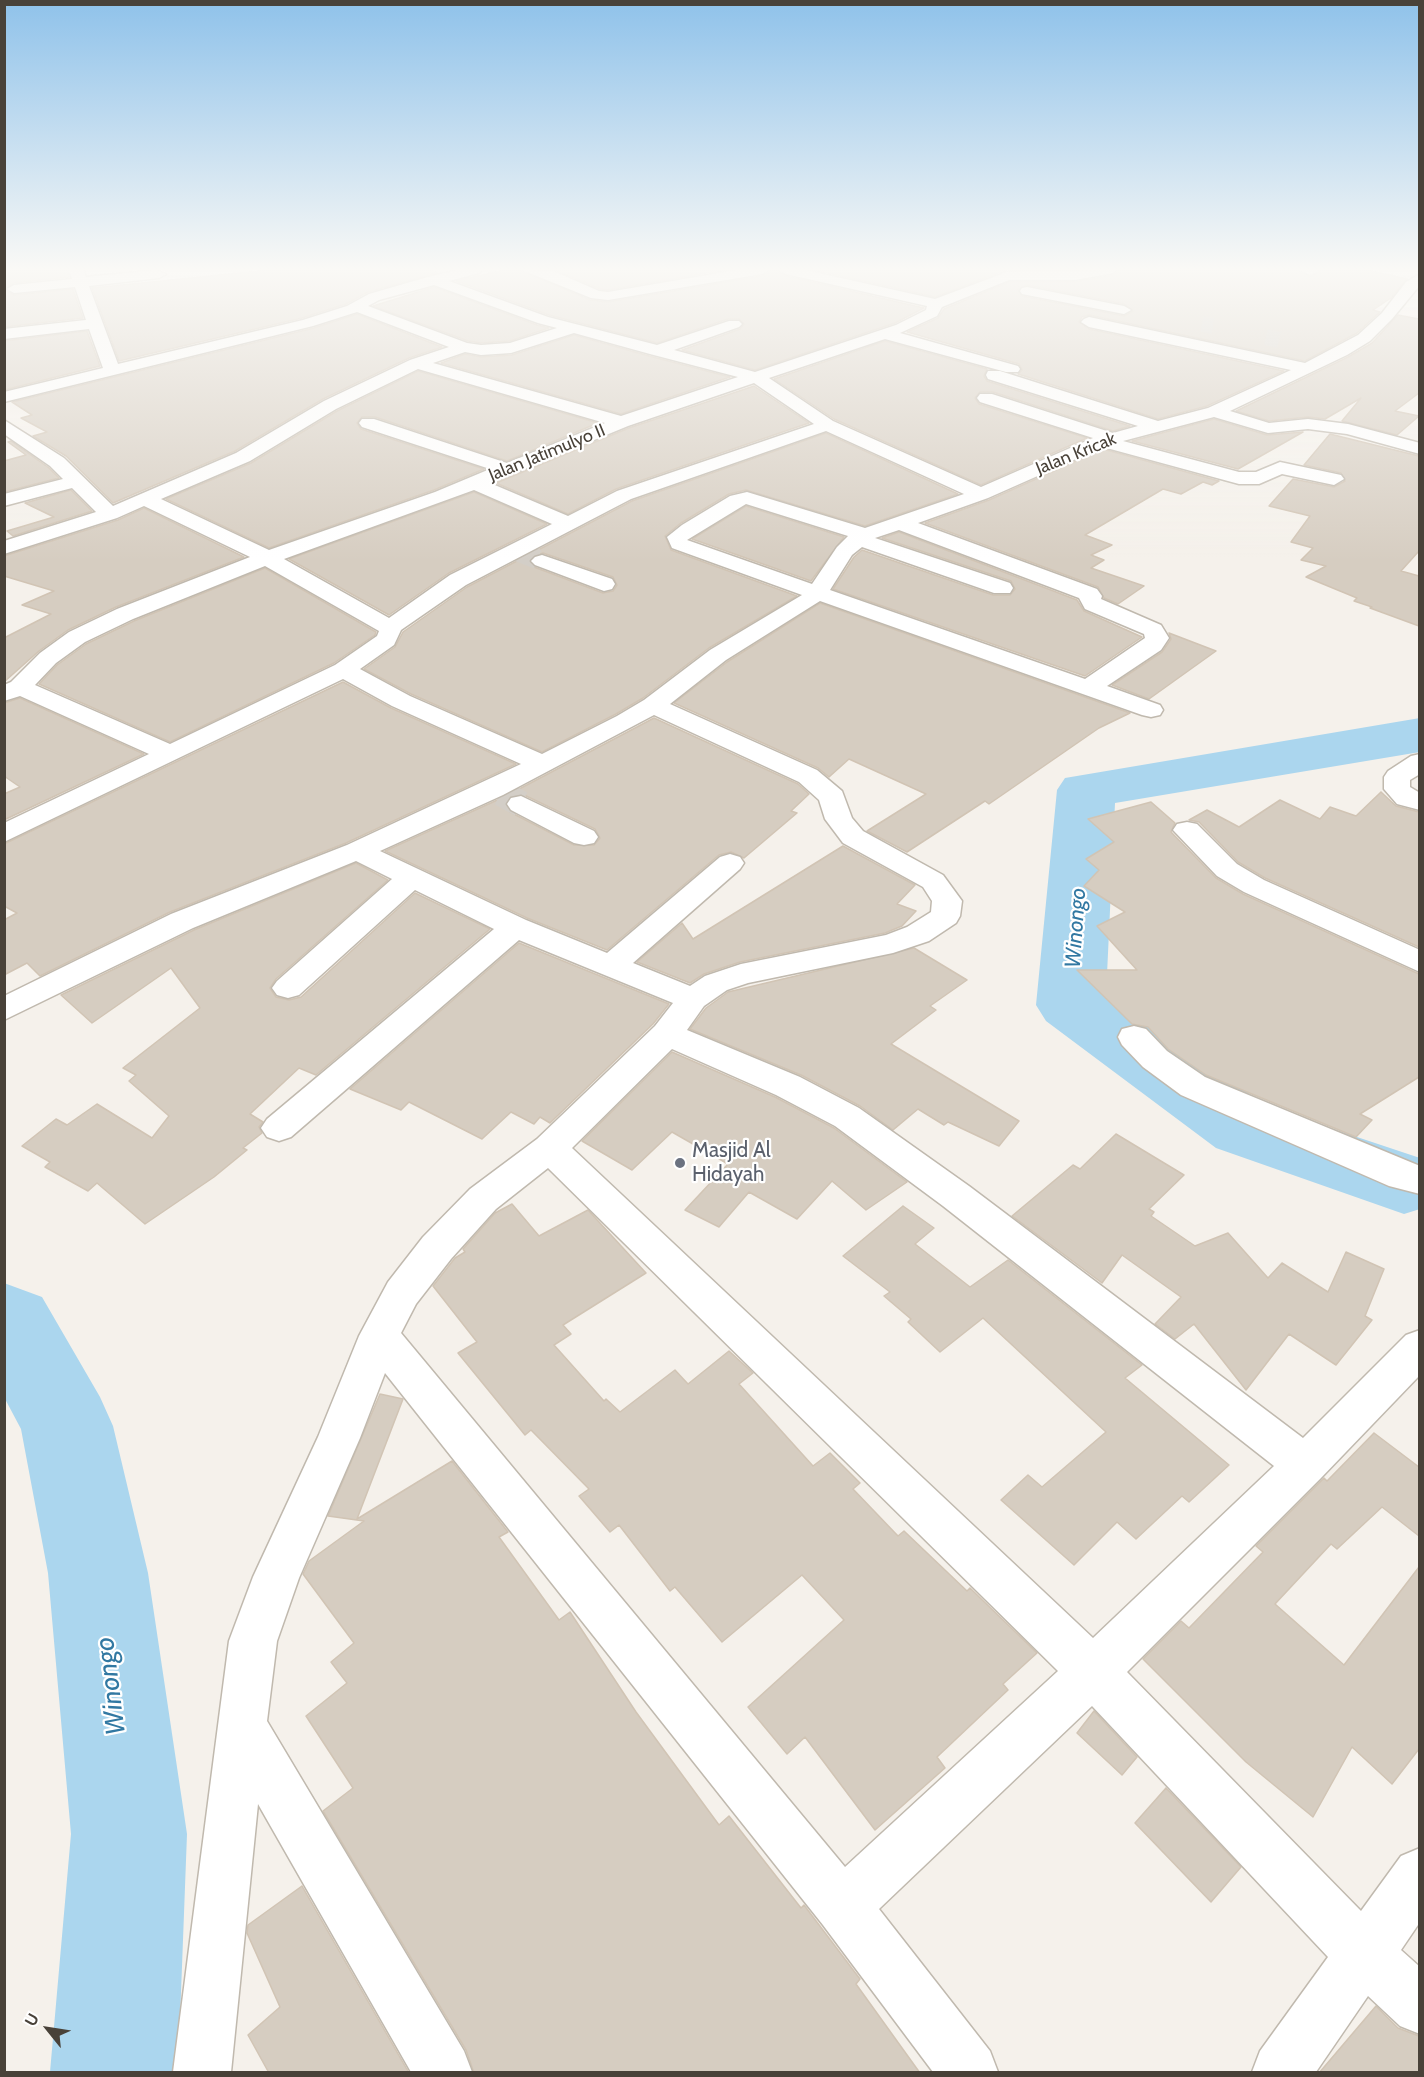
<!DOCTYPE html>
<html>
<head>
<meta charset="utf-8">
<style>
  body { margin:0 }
  #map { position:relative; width:1424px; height:2077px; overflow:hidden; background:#f5f1eb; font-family:Cabin,sans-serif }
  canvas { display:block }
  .frame { position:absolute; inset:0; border:6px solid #494239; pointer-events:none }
  .north { position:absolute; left:18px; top:1999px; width:60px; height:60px; -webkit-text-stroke:4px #fff; paint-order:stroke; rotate:300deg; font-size:16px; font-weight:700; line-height:24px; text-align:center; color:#494239 }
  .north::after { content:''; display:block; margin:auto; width:21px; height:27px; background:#494239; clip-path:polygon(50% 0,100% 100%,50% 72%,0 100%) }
</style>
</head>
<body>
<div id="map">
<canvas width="1424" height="2077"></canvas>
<div class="frame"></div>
<div class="north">U</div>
</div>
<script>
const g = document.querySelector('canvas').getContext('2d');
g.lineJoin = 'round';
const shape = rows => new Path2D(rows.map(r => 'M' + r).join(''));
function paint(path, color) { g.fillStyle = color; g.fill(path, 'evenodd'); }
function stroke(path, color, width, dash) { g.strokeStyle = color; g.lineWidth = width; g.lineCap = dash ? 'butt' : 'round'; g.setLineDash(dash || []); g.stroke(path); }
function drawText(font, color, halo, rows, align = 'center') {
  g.font = font + ' Cabin,sans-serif'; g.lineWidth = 4.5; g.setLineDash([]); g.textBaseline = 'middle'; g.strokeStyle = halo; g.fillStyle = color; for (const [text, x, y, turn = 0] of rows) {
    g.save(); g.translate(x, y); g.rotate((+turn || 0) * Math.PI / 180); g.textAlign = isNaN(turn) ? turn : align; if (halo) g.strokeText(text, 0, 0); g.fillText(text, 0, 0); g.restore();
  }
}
paint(shape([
  [1420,718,1420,752,1115,803,1106,996,1270,1108,1420,1158,1420,1209,1404,1214,1216,1148,1046,1021,1036,1005,1057,790,1065,778,1420,718],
  [4,1283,42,1297,100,1397,113,1426,148,1573,187,1834,178,2072,50,2072,71,1834,48,1573,21,1429,4,1397,4,1283]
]), '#abd6ee');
const building = shape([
  [4,270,67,270,69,277,14,283,5,290,14,295,73,289,83,318,4,327,4,270],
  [269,270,432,270,437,273,368,292,346,304,302,318,119,361,92,288,269,270],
  [504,270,520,270,590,300,608,302,762,276,771,270,777,270,786,276,924,308,895,323,755,370,682,350,740,329,744,324,739,319,728,319,657,343,549,315,456,281,504,270],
  [556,270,724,270,608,290,600,289,556,270],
  [815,270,1006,270,935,297,815,270],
  [1117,270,1297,270,1310,277,1320,270,1367,270,1407,279,1391,298,1373,310,1380,312,1357,333,1305,361,1089,315,1082,317,1079,322,1089,329,1284,371,1207,406,1158,419,1018,374,1022,370,1019,364,907,332,938,318,944,309,1009,282,1075,282,1113,275,1117,270],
  [1027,285,1124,304,1133,311,1124,316,1022,296,1018,290,1027,285],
  [434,287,537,325,549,328,510,341,481,343,468,341,373,306,434,287],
  [357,314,442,347,409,358,323,399,235,451,113,503,66,456,33,436,47,432,21,418,32,415,12,402,314,328,357,314],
  [1398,315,1419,319,1419,393,1395,411,1419,416,1397,435,1342,421,1361,398,1325,419,1308,417,1269,421,1236,411,1348,357,1372,343,1398,315],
  [87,331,100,366,4,390,4,341,87,331],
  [574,335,649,356,730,377,621,414,441,363,465,354,481,357,512,355,574,335],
  [885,341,987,369,984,376,987,381,1130,426,1113,431,993,392,980,392,975,398,979,404,1087,438,981,485,834,419,774,379,885,341],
  [418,371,598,423,507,461,375,417,362,417,357,423,361,429,484,469,434,490,269,548,166,499,251,463,337,411,418,371],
  [754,386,809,423,616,489,568,514,496,483,629,428,754,386],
  [1214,419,1267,435,1303,432,1238,469,1132,441,1214,419],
  [826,433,958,494,865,526,746,490,729,494,681,523,665,536,671,550,797,596,709,648,643,698,616,714,542,752,411,694,364,669,395,647,403,632,467,587,632,501,826,433],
  [543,553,613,577,617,585,613,591,603,593,534,567,529,559,543,553],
  [1330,434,1419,456,1419,551,1401,571,1419,576,1419,626,1370,608,1372,607,1354,601,1357,598,1306,577,1326,566,1301,560,1313,548,1291,542,1310,516,1269,506,1293,479,1334,487,1345,481,1341,473,1304,465,1330,434],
  [11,441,49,468,59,478,4,492,4,461,26,455,8,442,11,441],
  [1103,449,1219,481,1212,485,1203,482,1181,494,1163,489,1085,535,1112,545,1091,555,1104,560,1091,568,1144,586,1118,604,1104,598,1098,587,925,523,989,500,1103,449],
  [71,490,92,511,13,536,7,531,54,517,25,503,71,490],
  [474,492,547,524,449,573,389,615,289,559,474,492],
  [746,506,844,537,811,581,692,539,746,506],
  [144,508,244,557,116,607,68,630,39,651,4,682,4,638,51,614,22,605,54,591,4,576,4,556,118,520,144,508],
  [899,532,1077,600,1084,611,1142,637,1085,676,833,589,854,557,862,550,993,595,1010,595,1015,589,1011,581,882,538,899,532],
  [265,568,376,632,375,635,334,663,170,742,39,684,57,665,86,644,134,621,265,568],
  [820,603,1130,713,1099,728,989,804,985,801,907,852,867,831,926,794,849,759,829,777,818,768,674,703,727,662,820,603],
  [1169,633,1216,651,1149,699,1112,685,1162,652,1171,639,1169,633],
  [343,682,391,708,516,764,346,843,170,912,40,976,27,963,4,975,4,920,17,913,4,906,4,844,343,682],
  [20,698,144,754,4,820,4,794,20,787,4,776,4,703,20,698],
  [654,718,798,784,809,794,791,811,797,813,744,858,731,852,719,855,607,950,527,918,385,851,504,797,654,718],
  [522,794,595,829,600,838,594,845,574,845,510,812,505,803,511,796,522,794],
  [1381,792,1396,806,1419,812,1419,947,1265,878,1238,862,1199,822,1189,820,1207,810,1239,827,1280,800,1320,819,1330,807,1356,816,1381,792],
  [1151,802,1175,823,1171,832,1216,878,1243,894,1419,974,1419,1077,1360,1114,1372,1120,1356,1137,1206,1075,1168,1049,1148,1027,1132,1024,1077,970,1137,970,1097,926,1125,912,1084,886,1099,870,1086,859,1114,842,1088,819,1151,802],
  [843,846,915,885,897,904,916,911,902,926,885,933,740,962,704,974,690,983,637,962,682,923,693,939,843,846],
  [356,863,388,880,276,979,270,988,276,997,289,1000,301,997,415,893,490,929,316,1075,299,1068,250,1114,263,1122,259,1127,262,1133,243,1148,247,1150,214,1177,145,1224,97,1183,88,1191,45,1167,50,1162,22,1146,56,1119,67,1125,97,1104,152,1138,169,1116,129,1081,136,1075,123,1068,200,1008,171,968,92,1023,61,995,194,930,356,863],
  [519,943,669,1004,653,1024,550,1123,540,1117,534,1124,511,1112,482,1139,409,1102,401,1110,350,1089,519,943],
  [914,948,967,980,930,1006,936,1010,891,1044,1019,1121,999,1146,948,1122,944,1125,918,1109,893,1130,860,1106,801,1075,690,1029,706,1008,728,992,914,948],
  [672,1052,775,1097,834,1128,907,1182,866,1210,832,1181,797,1219,749,1192,719,1227,685,1210,728,1164,672,1132,632,1170,582,1141,672,1052],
  [1116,1134,1184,1175,1149,1209,1154,1212,1151,1216,1195,1246,1228,1233,1268,1278,1282,1263,1328,1292,1346,1252,1384,1269,1365,1316,1372,1320,1336,1365,1289,1334,1246,1390,1194,1324,1175,1339,1155,1324,1181,1297,1122,1255,1102,1283,1012,1216,1073,1165,1080,1169,1116,1134],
  [512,1204,539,1236,588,1210,646,1273,563,1325,571,1334,554,1345,604,1401,606,1399,620,1412,675,1370,688,1384,729,1351,753,1373,739,1384,813,1466,830,1453,860,1483,853,1489,898,1536,904,1531,967,1591,970,1588,1037,1653,1003,1684,1008,1690,937,1757,945,1768,875,1830,805,1737,787,1754,748,1707,844,1620,802,1575,722,1642,675,1587,670,1591,619,1525,610,1532,579,1496,589,1489,531,1430,525,1435,458,1353,477,1342,433,1286,455,1258,465,1252,463,1249,495,1213,512,1204],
  [903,1206,934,1228,915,1244,970,1287,1008,1260,1142,1365,1125,1378,1229,1465,1189,1502,1182,1496,1136,1539,1117,1522,1074,1565,1001,1500,1028,1475,1042,1487,1106,1432,983,1318,940,1352,908,1322,911,1319,884,1296,890,1292,843,1256,903,1206],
  [380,1394,403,1399,357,1519,452,1461,508,1532,499,1537,559,1620,570,1612,636,1712,719,1825,729,1816,801,1908,804,1905,860,1979,856,1984,920,2073,474,2073,466,2050,323,1811,353,1788,306,1716,347,1683,331,1662,354,1643,303,1574,309,1561,364,1521,328,1516,380,1394],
  [1374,1433,1419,1467,1419,1536,1382,1507,1337,1549,1331,1544,1275,1604,1344,1665,1419,1567,1419,1749,1392,1784,1352,1747,1313,1817,1246,1762,1143,1659,1181,1621,1189,1628,1263,1552,1256,1546,1324,1478,1327,1481,1374,1433],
  [1094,1711,1137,1757,1122,1775,1077,1733,1094,1711],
  [1166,1788,1241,1867,1211,1902,1135,1823,1166,1788],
  [302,1886,409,2073,269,2073,248,2035,280,2007,247,1933,248,1925,302,1886],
  [1376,2006,1398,2028,1419,2036,1419,2073,1319,2073,1376,2006]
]);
paint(building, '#d6cdc1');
stroke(building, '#d1c4b4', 1.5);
stroke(shape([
  [1202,324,1213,326],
  [1266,337,1279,340]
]), '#d3cec7', 16, [16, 8]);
stroke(shape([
  [519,552,542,561]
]), '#d3cec7', 20, [20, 10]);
stroke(shape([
  [501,793,521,804]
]), '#d3cec7', 26, [26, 13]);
const minor = shape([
  [69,270,83,270,86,277,157,270,166,274,159,278,89,286,118,364,303,320,347,306,369,294,428,277,458,270,481,270,479,273,449,281,548,317,657,345,729,321,739,321,742,324,739,327,674,350,755,372,896,325,926,310,927,306,786,274,779,270,805,270,935,299,1007,272,1115,270,1113,273,1075,280,1009,280,942,307,937,316,900,333,1018,366,1020,369,1018,372,1006,372,885,339,769,378,833,421,981,487,1093,438,980,402,977,398,980,394,992,394,1113,433,1138,426,988,379,986,375,988,371,1000,371,1158,421,1208,408,1291,370,1089,327,1081,322,1084,319,1089,317,1305,363,1358,335,1382,313,1406,282,1420,274,1420,285,1392,319,1370,341,1347,355,1230,411,1269,423,1308,419,1348,424,1420,443,1420,454,1347,434,1308,429,1268,433,1214,417,1123,441,1239,472,1256,472,1280,462,1341,475,1344,479,1334,485,1282,474,1259,484,1239,484,1103,447,988,498,918,523,1097,589,1102,596,1101,599,1161,625,1169,638,1161,650,1107,686,1160,705,1163,710,1160,715,1151,717,1142,715,820,601,726,660,670,704,817,770,842,791,852,818,863,831,943,875,962,901,960,916,956,923,929,941,893,953,748,983,727,990,704,1006,687,1030,800,1077,859,1108,969,1186,1303,1438,1406,1335,1420,1330,1420,1375,1320,1479,1127,1672,1361,1911,1401,1856,1420,1848,1420,1922,1401,1950,1420,1967,1420,2034,1400,2026,1368,1996,1316,2072,1252,2072,1260,2051,1328,1957,1092,1706,879,1909,990,2051,998,2072,933,2072,823,1925,385,1373,360,1438,299,1578,277,1641,267,1721,464,2051,472,2072,411,2072,258,1804,231,2072,173,2072,229,1641,253,1577,318,1437,359,1336,388,1282,423,1237,470,1189,537,1139,655,1026,673,1003,519,940,291,1137,279,1141,267,1137,261,1128,267,1119,494,929,415,890,299,995,288,998,277,995,272,988,277,981,392,879,356,861,193,928,4,1020,4,996,171,914,347,845,521,764,392,706,343,679,4,842,4,823,149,754,20,696,4,701,4,685,11,682,40,653,69,632,117,609,250,557,144,506,117,518,4,554,4,541,96,512,72,488,4,506,4,494,63,479,50,466,4,434,4,420,64,458,113,506,236,453,324,401,410,360,449,347,357,312,313,326,4,402,4,392,103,368,89,329,4,339,4,329,86,320,75,287,14,293,7,289,14,285,72,279,69,270],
  [434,285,538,323,557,328,510,343,481,345,467,343,368,306,379,300,434,285],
  [574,333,650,354,738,377,621,416,433,363,465,352,481,355,511,353,574,333],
  [418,369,605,423,507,463,374,419,362,419,359,423,362,427,490,469,435,492,269,550,161,499,250,461,336,409,418,369],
  [754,383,814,424,617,491,568,516,490,483,628,426,754,383],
  [826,431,964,494,865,528,747,492,730,496,682,525,667,537,672,548,802,595,710,650,644,700,617,716,542,754,410,696,360,669,394,645,401,630,466,585,631,499,826,431],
  [474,490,552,524,450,575,389,618,284,559,474,490],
  [746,504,848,536,837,547,812,584,687,540,746,504],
  [899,530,1079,598,1085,609,1144,634,1145,638,1085,679,830,590,852,555,862,547,994,593,1010,593,1013,588,1010,583,875,538,899,530],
  [265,566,379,631,377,636,335,665,170,744,35,685,56,663,85,642,133,619,265,566],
  [654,715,799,782,819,800,825,819,843,843,923,887,932,901,931,912,907,927,886,935,741,964,705,976,690,986,633,963,740,869,744,863,740,857,730,854,720,857,607,953,526,920,380,851,503,795,654,715],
  [672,1049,776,1095,835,1126,943,1206,1274,1466,1093,1638,572,1148,672,1049],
  [548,1168,1058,1671,845,1867,401,1333,416,1304,451,1259,496,1209,548,1168],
  [522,270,553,271,599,291,608,292,737,270,769,270,762,274,608,300,591,298,522,270],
  [1299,270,1317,270,1318,271,1311,275,1299,270],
  [1027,287,1124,306,1131,310,1124,314,1022,294,1020,291,1022,288,1027,287],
  [542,555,612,579,615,584,612,589,604,591,535,565,531,561,535,557,542,555],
  [1420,754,1420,774,1410,780,1410,787,1420,793,1420,810,1397,804,1384,789,1384,777,1388,771,1411,756,1420,754],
  [521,796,594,831,598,837,594,843,584,845,574,843,511,810,507,804,511,798,521,796],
  [1187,822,1197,824,1237,864,1264,880,1420,950,1420,972,1244,892,1217,876,1173,830,1177,824,1187,822],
  [1134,1026,1146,1029,1167,1051,1205,1077,1420,1166,1420,1194,1389,1186,1181,1095,1143,1067,1122,1045,1118,1037,1122,1029,1134,1026]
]);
stroke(minor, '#c0b9ae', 3);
paint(minor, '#fff');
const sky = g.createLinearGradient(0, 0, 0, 561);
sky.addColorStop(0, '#8fc2ea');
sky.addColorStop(0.48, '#faf9f6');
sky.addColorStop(1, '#faf9f600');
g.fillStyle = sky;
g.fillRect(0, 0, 1424, 561);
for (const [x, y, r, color] of [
  [680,1163,6,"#6b7280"]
]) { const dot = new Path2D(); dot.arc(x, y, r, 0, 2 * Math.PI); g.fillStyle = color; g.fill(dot); stroke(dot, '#fff', 2); }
drawText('18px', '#494239', '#fff', [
  ["Jalan Jatimulyo II",547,453,-22],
  ["Jalan Kricak",1076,454,-22]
]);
drawText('21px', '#5b616d', '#fff', [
  ["Masjid Al",692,1151],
  ["Hidayah",692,1175]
], 'left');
drawText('italic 22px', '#3178a2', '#fff', [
  ["Winongo",1076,928,-86]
]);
drawText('italic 27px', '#3178a2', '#fff', [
  ["Winongo",111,1686,-97]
]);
</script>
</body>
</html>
